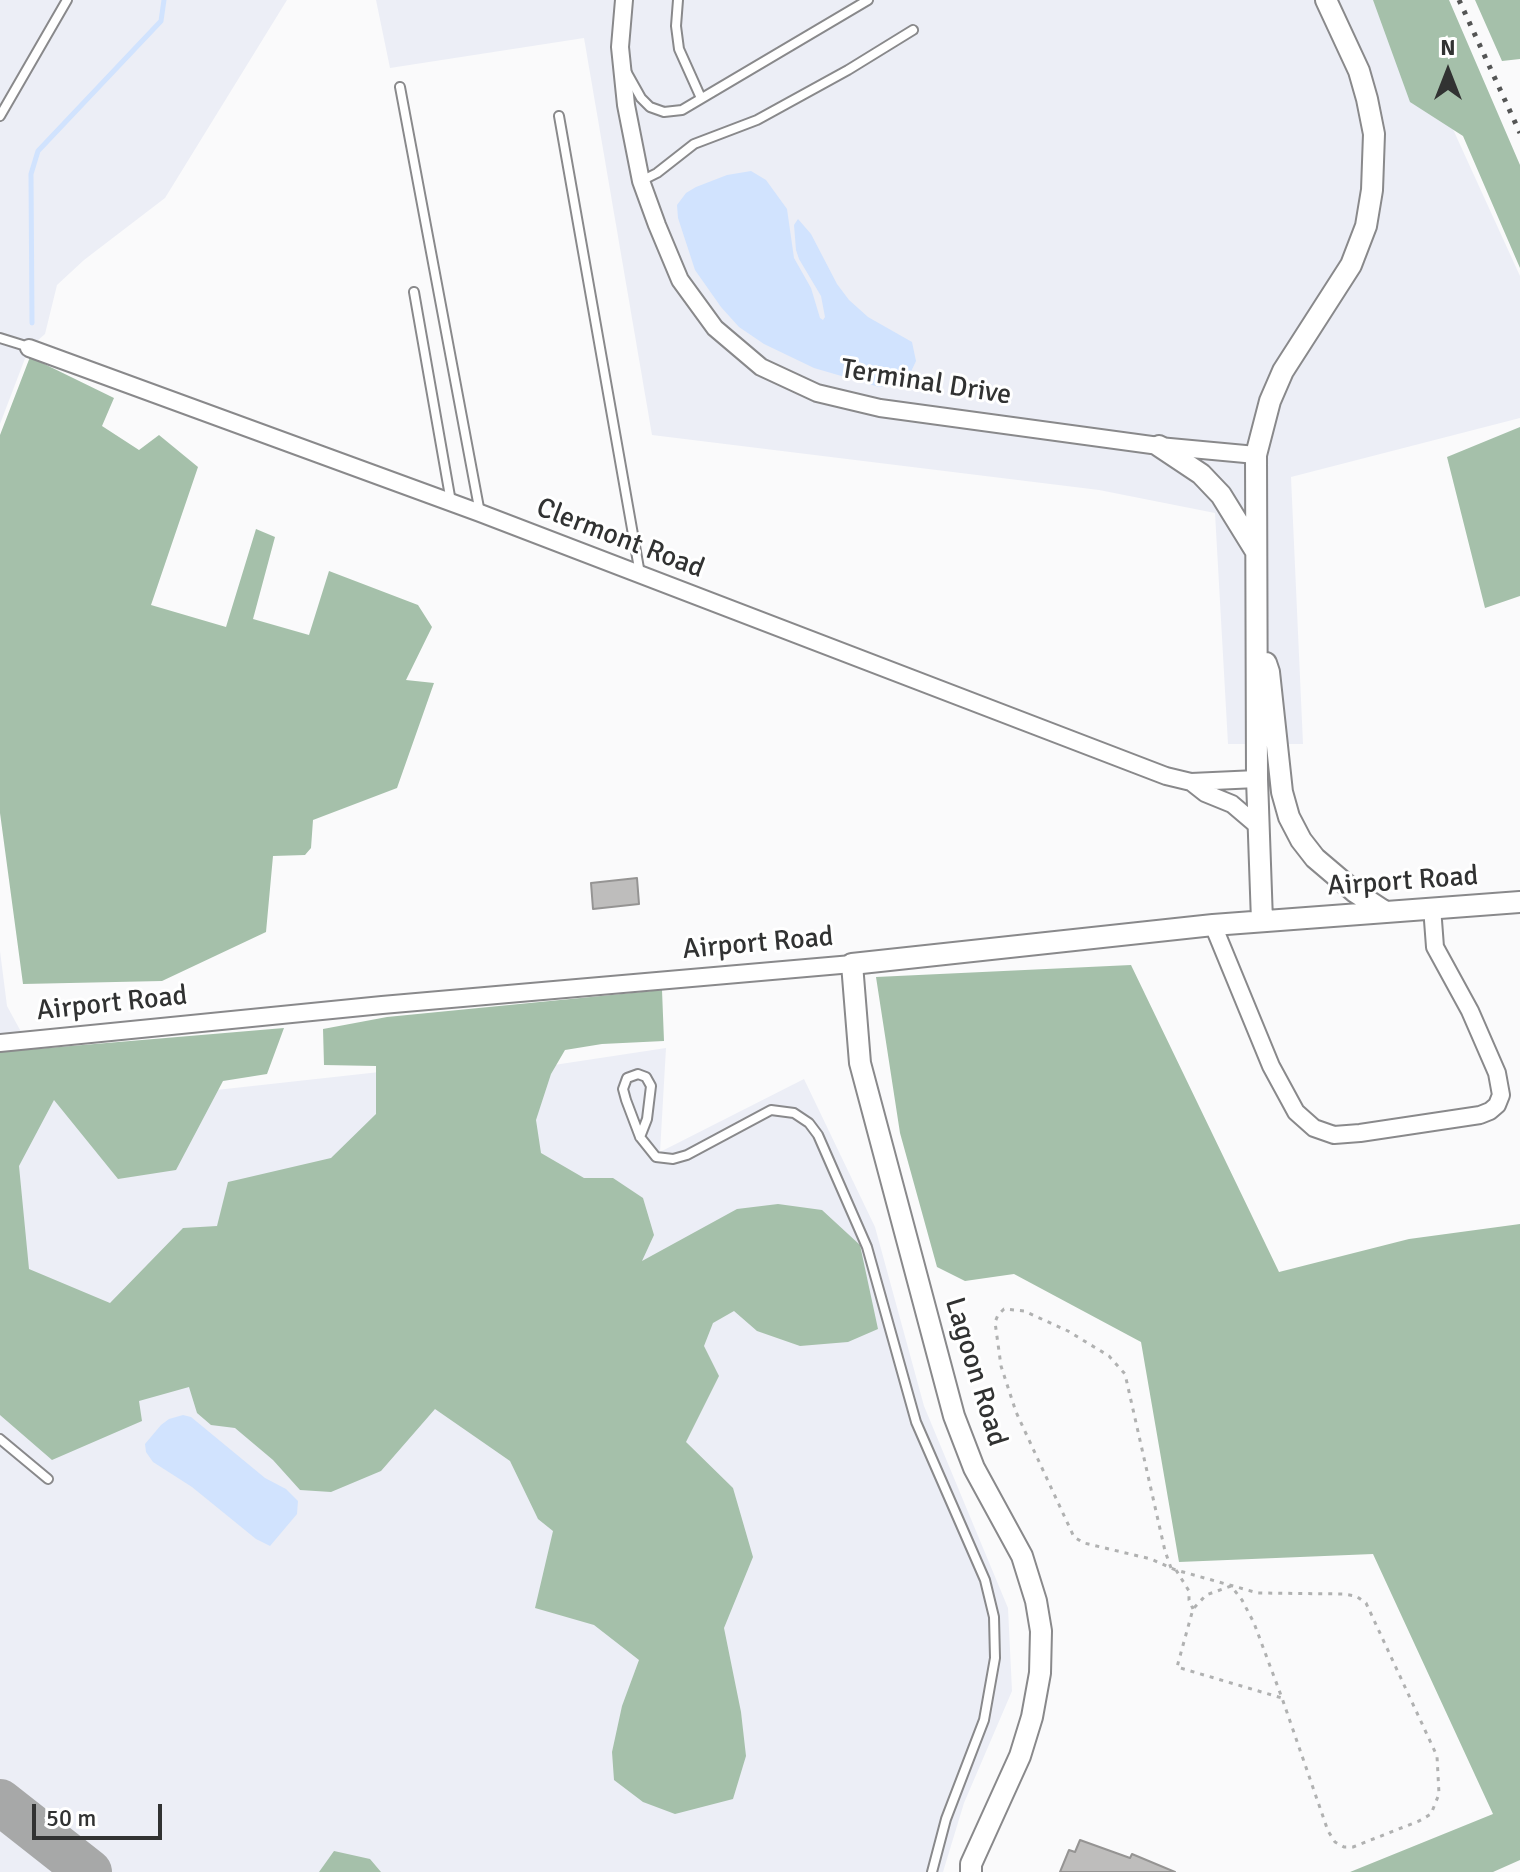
<!DOCTYPE html>
<html>
<head>
<meta charset="utf-8">
<style>
  body { margin:0 }
  #map { position:relative; width:1520px; height:1872px; overflow:hidden; background:#fafafb; font-family:Signika,sans-serif }
  canvas { display:block }
  .north { position:absolute; left:1408px; top:32px; width:80px; height:80px; -webkit-text-stroke:6px #fff; paint-order:stroke; rotate:0deg; font-size:22px; font-weight:700; line-height:32px; text-align:center; color:#313232 }
  .north::after { content:''; display:block; margin:auto; width:28px; height:36px; background:#313232; clip-path:polygon(50% 0,100% 100%,50% 72%,0 100%) }
  .scale { position:absolute; left:32px; top:1804px; width:130px; height:36px; box-sizing:border-box; border:4px solid #313232; border-top:0; padding-left:10px; font-size:24px; line-height:28px; white-space:nowrap; color:#313232; -webkit-text-stroke:6px #fff; paint-order:stroke }
</style>
</head>
<body>
<div id="map">
<canvas width="1520" height="1872"></canvas>
<div class="north">N</div>
<div class="scale">50 m</div>
</div>
<script>
const g = document.querySelector('canvas').getContext('2d');
g.lineJoin = 'round';
function paint(path, color) { g.fillStyle = color; g.fill(path, 'evenodd'); }
const shape = rows => new Path2D(rows.map(r => 'M' + r).join(''));
function stroke(path, color, width, dash) { g.strokeStyle = color; g.lineWidth = width; g.lineCap = dash ? 'butt' : 'round'; g.setLineDash(dash || []); g.stroke(path); }
function drawText(font, color, halo, rows, align = 'center') {
  g.font = font + ' Signika,sans-serif'; g.lineWidth = 6; g.setLineDash([]); g.textBaseline = 'middle'; g.strokeStyle = halo; g.fillStyle = color; for (const [text, x, y, turn = 0] of rows) {
    g.save(); g.translate(x, y); g.rotate((+turn || 0) * Math.PI / 180); g.textAlign = isNaN(turn) ? turn : align; if (halo) g.strokeText(text, 0, 0); g.fillText(text, 0, 0); g.restore();
  }
}
paint(shape([
  [0,0,287,0,165,198,84,260,57,285,45,334,29,348,0,424],
  [376,0,1394,0,1520,276,1520,418,1291,477,1303,744,1228,744,1215,513,1099,490,652,435,584,38,390,68],
  [0,951,7,1006,62,1107,443,1065,521,1070,666,1048,660,1152,804,1079,875,1227,924,1406,1008,1608,1012,1691,964,1803,943,1872,0,1872]
]), '#eceef6');
paint(shape([
  [1373,0,1449,0,1520,165,1520,268,1463,136,1410,102],
  [1475,0,1520,0,1520,59,1502,61],
  [30,357,114,398,102,426,139,450,159,435,198,467,151,605,226,627,256,529,275,537,253,619,309,635,329,571,418,605,432,627,406,680,434,683,397,788,313,820,311,848,305,855,273,856,266,932,162,981,23,984,0,813,0,435],
  [1520,427,1520,596,1485,608,1447,457],
  [1131,965,1279,1272,1409,1239,1520,1224,1520,1860,1493,1872,1350,1872,1493,1814,1373,1554,1179,1562,1141,1342,1014,1274,965,1281,937,1267,900,1133,876,977],
  [662,990,664,1041,602,1044,565,1050,551,1074,536,1120,541,1153,584,1178,613,1178,643,1198,654,1235,642,1261,737,1209,778,1204,822,1210,860,1245,878,1329,848,1342,800,1346,757,1331,734,1311,713,1323,704,1346,719,1376,686,1442,733,1488,753,1557,724,1628,741,1712,746,1756,733,1799,675,1814,643,1802,614,1780,612,1752,622,1706,639,1660,594,1625,535,1608,553,1531,538,1519,510,1461,435,1409,381,1471,331,1492,300,1490,273,1460,235,1428,211,1425,197,1413,189,1387,139,1401,142,1421,52,1460,0,1415,0,1052,284,1028,267,1074,223,1081,176,1170,118,1179,54,1100,19,1166,29,1269,110,1303,183,1228,217,1226,228,1182,331,1158,376,1114,376,1066,324,1065,323,1029,387,1017],
  [334,1851,370,1859,381,1872,319,1872]
]), '#a5c0aa');
paint(shape([
  [751,171,766,180,787,209,794,258,811,288,820,318,823,320,825,317,821,296,799,259,796,250,794,225,798,219,811,234,837,284,849,300,868,317,912,342,916,361,909,376,891,385,879,387,814,368,764,344,739,327,721,307,695,270,678,218,677,205,686,193,696,187,727,175],
  [183,1415,191,1417,265,1478,286,1489,298,1501,297,1514,270,1546,256,1539,192,1487,153,1462,146,1452,145,1444,161,1425,169,1419]
]), '#d1e3fe');
stroke(shape([
  [32,323,31,174,38,151,161,21,164,0]
]), '#d1e3fe', 5);
stroke(shape([
  [0,1802,89,1872]
]), '#a7a8a8', 46);
const building = shape([
  [637,878,639,904,593,909,591,883,637,878],
  [1080,1840,1130,1858,1132,1854,1175,1872,1060,1872,1069,1850,1075,1852,1080,1840]
]);
paint(building, '#bebdbc');
stroke(building, '#959493', 2);
const service = shape([
  [678,0,676,26,679,49,701,98],
  [627,73,641,98,650,107,664,112,682,110,868,0],
  [400,87,480,513],
  [0,116,67,0],
  [559,116,640,574],
  [641,181,657,173,694,144,757,120,848,70,913,30],
  [414,292,451,502],
  [0,338,29,347],
  [640,1137,647,1119,651,1086,646,1077,638,1074,627,1078,623,1089,626,1100,640,1137,656,1157,673,1159,687,1155,771,1110,794,1113,809,1123,818,1135,867,1247,916,1422,985,1580,994,1617,995,1658,984,1720,946,1819,932,1872],
  [0,1439,48,1479]
]);
const minor = shape([
  [624,0,620,47,626,105,641,181,657,225,680,280,715,328,761,367,817,393,880,408,1159,446,1256,455],
  [29,348,480,513,1166,776,1191,782,1257,779],
  [1191,782,1205,793,1232,804,1259,827],
  [1213,925,1271,1066,1296,1112,1314,1128,1334,1135,1360,1133,1480,1115,1490,1111,1497,1105,1501,1095,1497,1073,1470,1011,1435,947,1432,907],
  [0,1043,382,1005,852,964]
]);
const tertiary = shape([
  [1159,446,1201,474,1221,495,1255,550],
  [1266,663,1269,672,1282,792,1289,817,1301,840,1315,858,1355,892,1384,911],
  [1262,921,1257,779,1256,455,1270,401,1283,371,1351,265,1366,226,1372,190,1374,134,1367,99,1359,71,1326,0],
  [971,1872,971,1864,1020,1756,1032,1717,1040,1673,1041,1631,1036,1601,1022,1556,974,1468,954,1416,860,1063,852,964,1213,925,1520,902]
]);
stroke(service, '#89898b', 12);
stroke(minor, '#89898b', 20);
stroke(tertiary, '#89898b', 24);
stroke(shape([
  [1171,1568,1165,1551,1125,1374,1109,1356,1068,1331,1024,1311,1004,1309,998,1315,995,1322,1001,1366,1016,1412,1074,1537,1084,1543,1151,1559,1171,1568,1176,1570,1258,1593,1343,1594,1356,1596,1366,1603,1437,1756,1439,1794,1431,1814,1419,1821,1353,1847,1344,1847,1335,1842,1328,1831,1282,1698,1254,1623,1242,1600,1231,1586,1206,1595,1193,1609,1177,1667,1282,1698],
  [1176,1570,1189,1591,1189,1600,1193,1609]
]), '#b0b1b1', 3, [4, 6]);
stroke(service, '#fff', 8);
stroke(minor, '#fff', 16);
stroke(tertiary, '#fff', 20);
stroke(shape([
  [1459,0,1520,133]
]), '#545555', 5, [4, 8]);
drawText('28px', '#313232', '#fff', [
  ["Terminal Drive",926,383,9],
  ["Clermont Road",620,539,21],
  ["Airport Road",1403,882,-4],
  ["Airport Road",758,944,-5],
  ["Airport Road",112,1004,-6],
  ["Lagoon Road",975,1372,73]
]);
</script>
</body>
</html>
